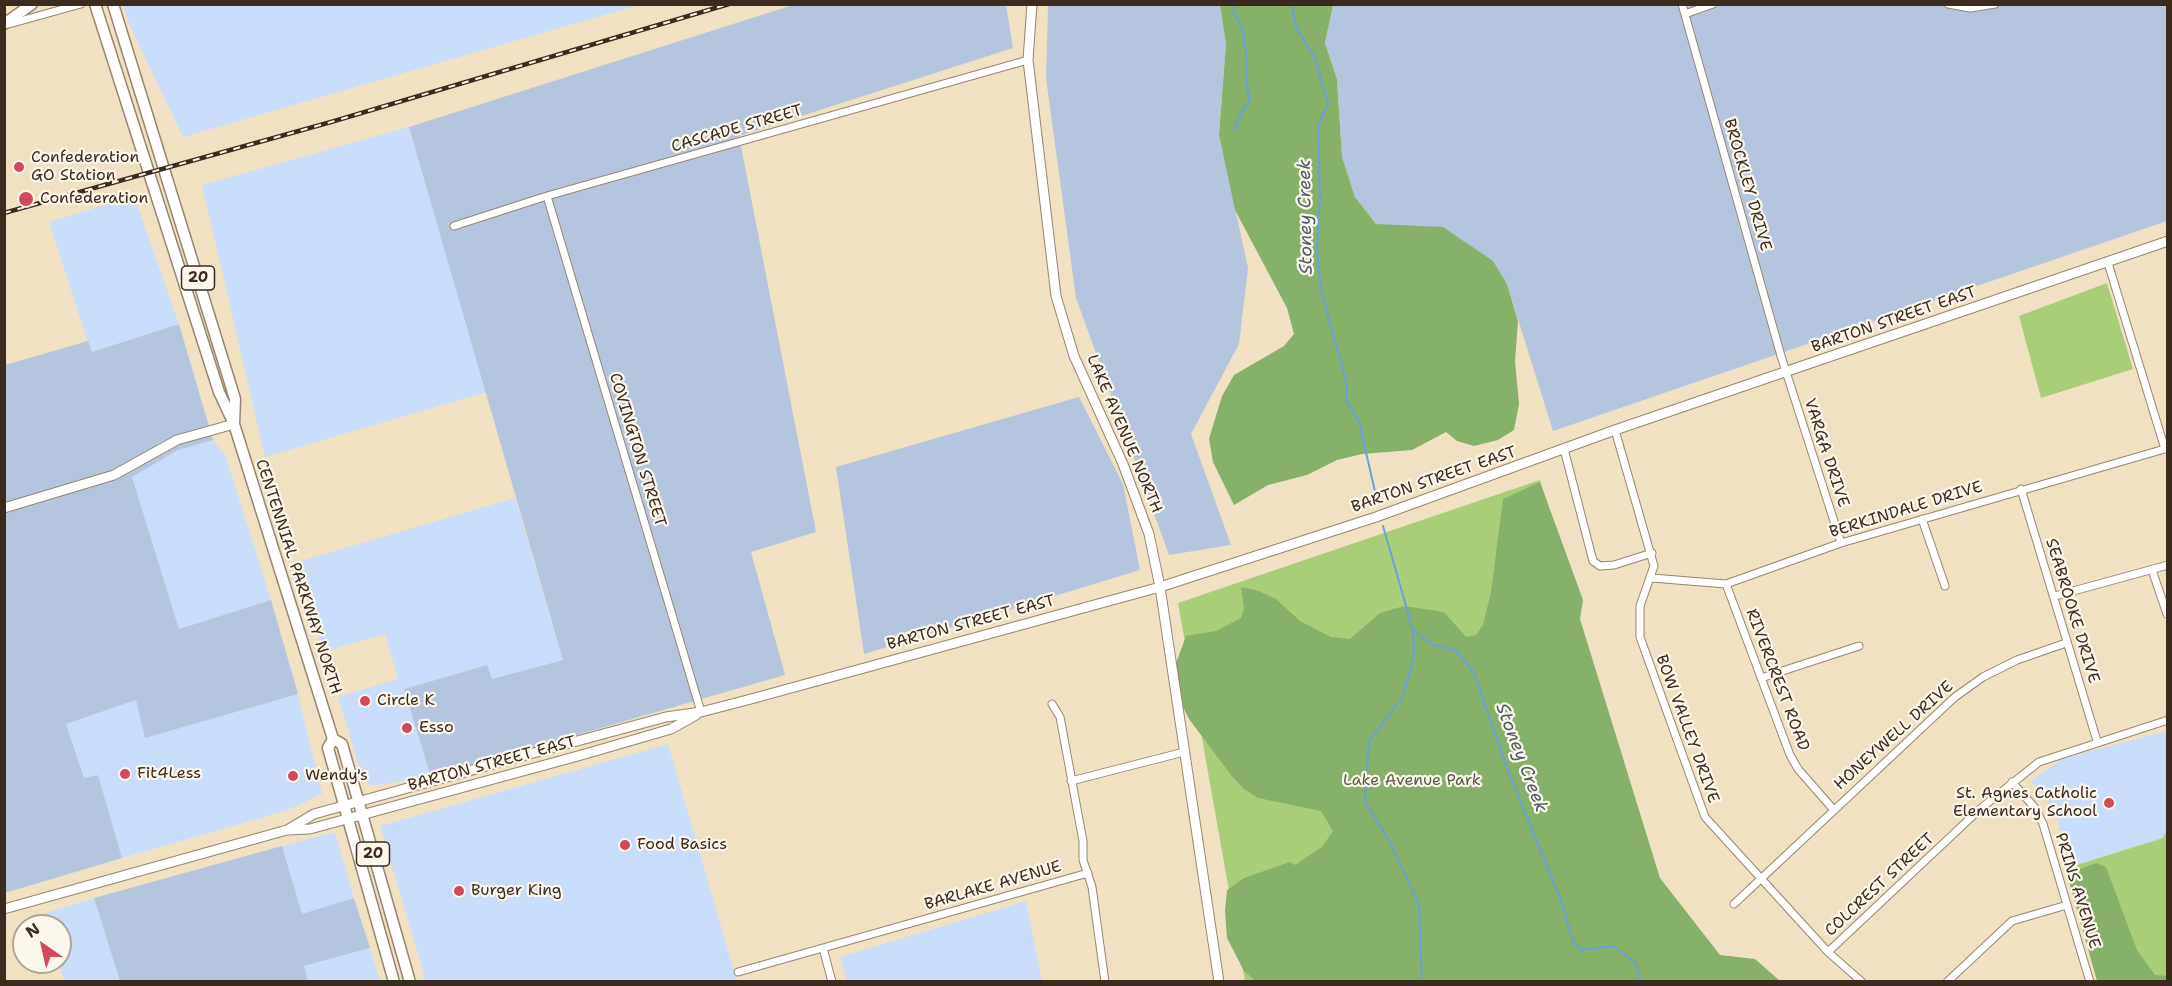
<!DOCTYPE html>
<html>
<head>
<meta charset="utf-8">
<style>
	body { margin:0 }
	#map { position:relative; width:2172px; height:986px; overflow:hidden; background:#f0e1c3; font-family:"Shantell Sans",sans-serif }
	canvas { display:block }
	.frame { position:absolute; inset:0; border:6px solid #3b2a1e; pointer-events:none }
	.north { position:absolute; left:12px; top:914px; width:60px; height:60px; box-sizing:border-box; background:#fbf7ec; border:2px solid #aea59a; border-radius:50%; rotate:326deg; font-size:16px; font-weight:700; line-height:24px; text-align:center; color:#3b2a1e }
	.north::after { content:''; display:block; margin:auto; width:21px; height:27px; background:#d1495b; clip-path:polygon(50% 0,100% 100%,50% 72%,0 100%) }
</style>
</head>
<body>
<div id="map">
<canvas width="2172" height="986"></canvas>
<div class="frame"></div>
<div class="north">N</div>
</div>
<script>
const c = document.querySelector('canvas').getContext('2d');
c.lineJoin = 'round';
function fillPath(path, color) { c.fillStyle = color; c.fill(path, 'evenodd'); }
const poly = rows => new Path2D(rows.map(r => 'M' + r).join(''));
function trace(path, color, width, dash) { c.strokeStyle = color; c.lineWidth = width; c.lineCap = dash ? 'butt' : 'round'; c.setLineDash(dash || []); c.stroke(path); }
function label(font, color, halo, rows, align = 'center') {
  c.font = font + ' "Shantell Sans",sans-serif'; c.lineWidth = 4.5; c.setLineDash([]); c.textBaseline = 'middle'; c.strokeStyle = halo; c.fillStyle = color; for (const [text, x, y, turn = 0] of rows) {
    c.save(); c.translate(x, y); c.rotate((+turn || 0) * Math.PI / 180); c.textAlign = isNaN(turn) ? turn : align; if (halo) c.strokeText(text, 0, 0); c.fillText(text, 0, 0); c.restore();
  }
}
fillPath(poly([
	[123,5,123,4,639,5,183,137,131,28],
	[409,127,487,392,265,457,202,185],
	[134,196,179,324,91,352,49,222],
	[213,440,226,457,271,600,179,629,132,477,178,450],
	[515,498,563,660,492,679,486,665,404,689,431,777,371,786,363,779,338,697,398,679,385,634,323,652,297,562],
	[298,694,322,794,288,810,122,858,98,775,84,778,66,724,136,700,146,737],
	[2167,731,2168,829,2163,838,2070,867,2055,810,2031,781,2064,758],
	[668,744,737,981,426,981,380,826],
	[330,833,336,835,354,898,302,915,282,846],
	[94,898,120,981,64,981,58,962,60,926,47,926,43,914],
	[1026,901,1042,981,847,981,840,957],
	[370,948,380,981,308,981,303,966]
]), '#c9dcf9');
fillPath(poly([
	[1220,4,1226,44,1219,135,1248,268,1239,344,1191,434,1231,545,1169,555,1076,298,1046,78,1048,5],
	[1333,4,2167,5,2167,221,1553,431,1507,284,1402,227,1376,224,1355,197,1342,157,1337,79,1325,43],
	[793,5,1006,5,1013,48,739,136,816,532,751,552,785,675,431,777,404,689,487,665,492,679,563,660,409,127],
	[179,324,213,440,178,450,132,477,179,629,271,600,298,694,145,738,136,700,66,724,84,778,98,775,122,858,5,893,5,365,88,341,92,352],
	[1079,397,1123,484,1140,570,864,654,836,467],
	[282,846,302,914,354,898,370,948,304,966,308,981,120,981,94,898]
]), '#b6c5de');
fillPath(poly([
	[2107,283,2133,369,2041,398,2019,316],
	[1540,480,1640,857,1701,941,1752,981,1245,981,1178,603],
	[2167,829,2167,981,2104,981,2070,867,2163,838]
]), '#aace77');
fillPath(poly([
	[1220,5,1333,5,1325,43,1337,79,1342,157,1355,197,1376,224,1443,227,1493,261,1507,284,1518,321,1515,361,1519,404,1514,430,1498,440,1474,446,1457,441,1446,432,1412,450,1362,454,1337,460,1307,475,1268,485,1234,505,1213,462,1209,439,1222,396,1234,375,1284,346,1294,334,1287,308,1235,210,1219,135,1226,44],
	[1540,482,1583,600,1580,619,1660,878,1720,955,1755,959,1780,981,1256,981,1244,971,1227,938,1225,911,1227,890,1244,878,1290,862,1295,865,1322,847,1333,831,1321,811,1258,798,1244,789,1231,775,1189,719,1177,695,1174,669,1186,636,1216,631,1241,618,1244,609,1241,587,1259,591,1276,599,1300,621,1331,637,1350,639,1380,613,1404,606,1444,612,1466,637,1476,635,1483,625,1491,592,1503,499],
	[2096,863,2106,867,2137,950,2155,975,2167,976,2167,981,2097,981,2067,874]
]), '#87b168');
trace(poly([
	[1233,4,1234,12,1242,27,1246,51,1246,76,1249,102,1243,109,1234,130],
	[1292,4,1296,28,1314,56,1328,103,1318,127,1320,194,1317,251,1321,291,1347,384,1346,400,1359,422,1377,500],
	[1383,526,1413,630,1414,657,1402,698,1369,741,1365,801,1392,846,1419,905,1422,982],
	[1413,630,1433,645,1455,650,1473,671,1507,768,1560,898,1573,941,1581,950,1614,946,1636,964,1641,982]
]), '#68a3d8', 2);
const street = poly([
	[1682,4,1781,356,1841,543],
	[1948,4,1970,8,1995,4],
	[1685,14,1713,4],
	[9,24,81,4],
	[547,196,701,712],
	[454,226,547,196,1028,60],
	[2108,263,2165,449],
	[1615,430,1654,566,1640,606,1640,637,1705,817,1828,952,1862,982],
	[1564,449,1593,561,1600,566,1614,565,1652,553],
	[2021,489,2097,741],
	[1922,519,1945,586],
	[2152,570,2167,614],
	[1652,578,1726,584,1841,543,2168,448],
	[1726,584,1790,755,1798,769,1833,809],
	[2055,596,2168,565],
	[1761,678,1859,646],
	[1052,704,1060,717,1083,841,1083,860,1092,887,1105,982],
	[1071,781,1184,752],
	[2012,782,2035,808,2043,824,2090,982],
	[1734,904,1955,697,1983,677,2017,660,2066,643],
	[823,948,832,982],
	[1828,952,1980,809,2039,762,2168,720],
	[738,972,1088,873],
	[1947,982,2012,921,2067,905]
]);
const secondary = poly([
	[1032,4,1028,60,1056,296,1074,356,1123,464,1149,534,1160,587,1219,982],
	[4,508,114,475,177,440,234,424],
	[287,830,314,814,555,747,666,717,701,712,751,699,1160,587,1376,517,1615,430,2168,241],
	[4,909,287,830,310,829,578,756,671,729,696,715]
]);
const primary = poly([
	[95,4,219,392,234,424,333,739,342,744,410,982],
	[113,4,235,399,234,424],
	[4,24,32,4],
	[333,739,328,748,394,982]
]);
trace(street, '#968670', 9);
trace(secondary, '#968670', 11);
trace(primary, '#968670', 13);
trace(street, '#fff', 7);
trace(secondary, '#fff', 9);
trace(primary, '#fff', 10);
const rail = poly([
	[4,213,331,122,729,4]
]);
trace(rail, '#3b2a1e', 4.5);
trace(rail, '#fbf7ec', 2, [7]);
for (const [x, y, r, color] of [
	[19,167,6,"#d1495b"],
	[26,199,8,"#d1495b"],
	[365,701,6,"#d1495b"],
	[407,728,6,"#d1495b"],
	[125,774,6,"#d1495b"],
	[293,776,6,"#d1495b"],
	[2109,803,6,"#d1495b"],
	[625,845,6,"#d1495b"],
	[459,891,6,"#d1495b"]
]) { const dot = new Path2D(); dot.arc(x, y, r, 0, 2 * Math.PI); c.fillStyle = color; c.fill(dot); trace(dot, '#fbf7ec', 2); }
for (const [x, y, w] of [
	[198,278,33],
	[373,854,33]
]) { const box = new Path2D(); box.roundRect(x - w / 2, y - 12, w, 24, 4.5); c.fillStyle = '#fbf7ec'; c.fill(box); trace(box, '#3b2a1e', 1.5); }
label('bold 15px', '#3b2a1e', null, [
	["20",198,278],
	["20",373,854]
]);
label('16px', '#3b2a1e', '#fbf7ec', [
	["CASCADE STREET",737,129,-16],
	["BROCKLEY DRIVE",1747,185,74],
	["BARTON STREET EAST",1894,320,-19],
	["LAKE AVENUE NORTH",1124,434,67],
	["COVINGTON STREET",637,450,73],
	["VARGA DRIVE",1826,453,72],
	["BARTON STREET EAST",1434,480,-19],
	["BERKINDALE DRIVE",1906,510,-17],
	["CENTENNIAL PARKWAY NORTH",298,577,72],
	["SEABROOKE DRIVE",2072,611,73],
	["BARTON STREET EAST",971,623,-15],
	["RIVERCREST ROAD",1777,680,69],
	["BOW VALLEY DRIVE",1687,729,70],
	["HONEYWELL DRIVE",1894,736,-42],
	["BARTON STREET EAST",492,764,-15],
	["COLCREST STREET",1880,885,-43],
	["BARLAKE AVENUE",993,886,-16],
	["PRINS AVENUE",2077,891,73]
]);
label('16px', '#3b2a1e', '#fbf7ec', [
	["Confederation",31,158],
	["GO Station",31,176],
	["Confederation",40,199],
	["Circle K",377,701],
	["Esso",419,728],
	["Fit4Less",137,774],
	["Wendy's",305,776],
	["St. Agnes Catholic",2097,794,"right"],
	["Elementary School",2097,812,"right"],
	["Food Basics",637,845],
	["Burger King",471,891]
], 'left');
label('16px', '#5c5b39', '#fbf7ec', [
	["Lake Avenue Park",1412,781]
]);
label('italic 18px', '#4d5a68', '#fbf7ec', [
	["Stoney Creek",1306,217,-91],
	["Stoney Creek",1521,758,69]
]);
</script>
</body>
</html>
